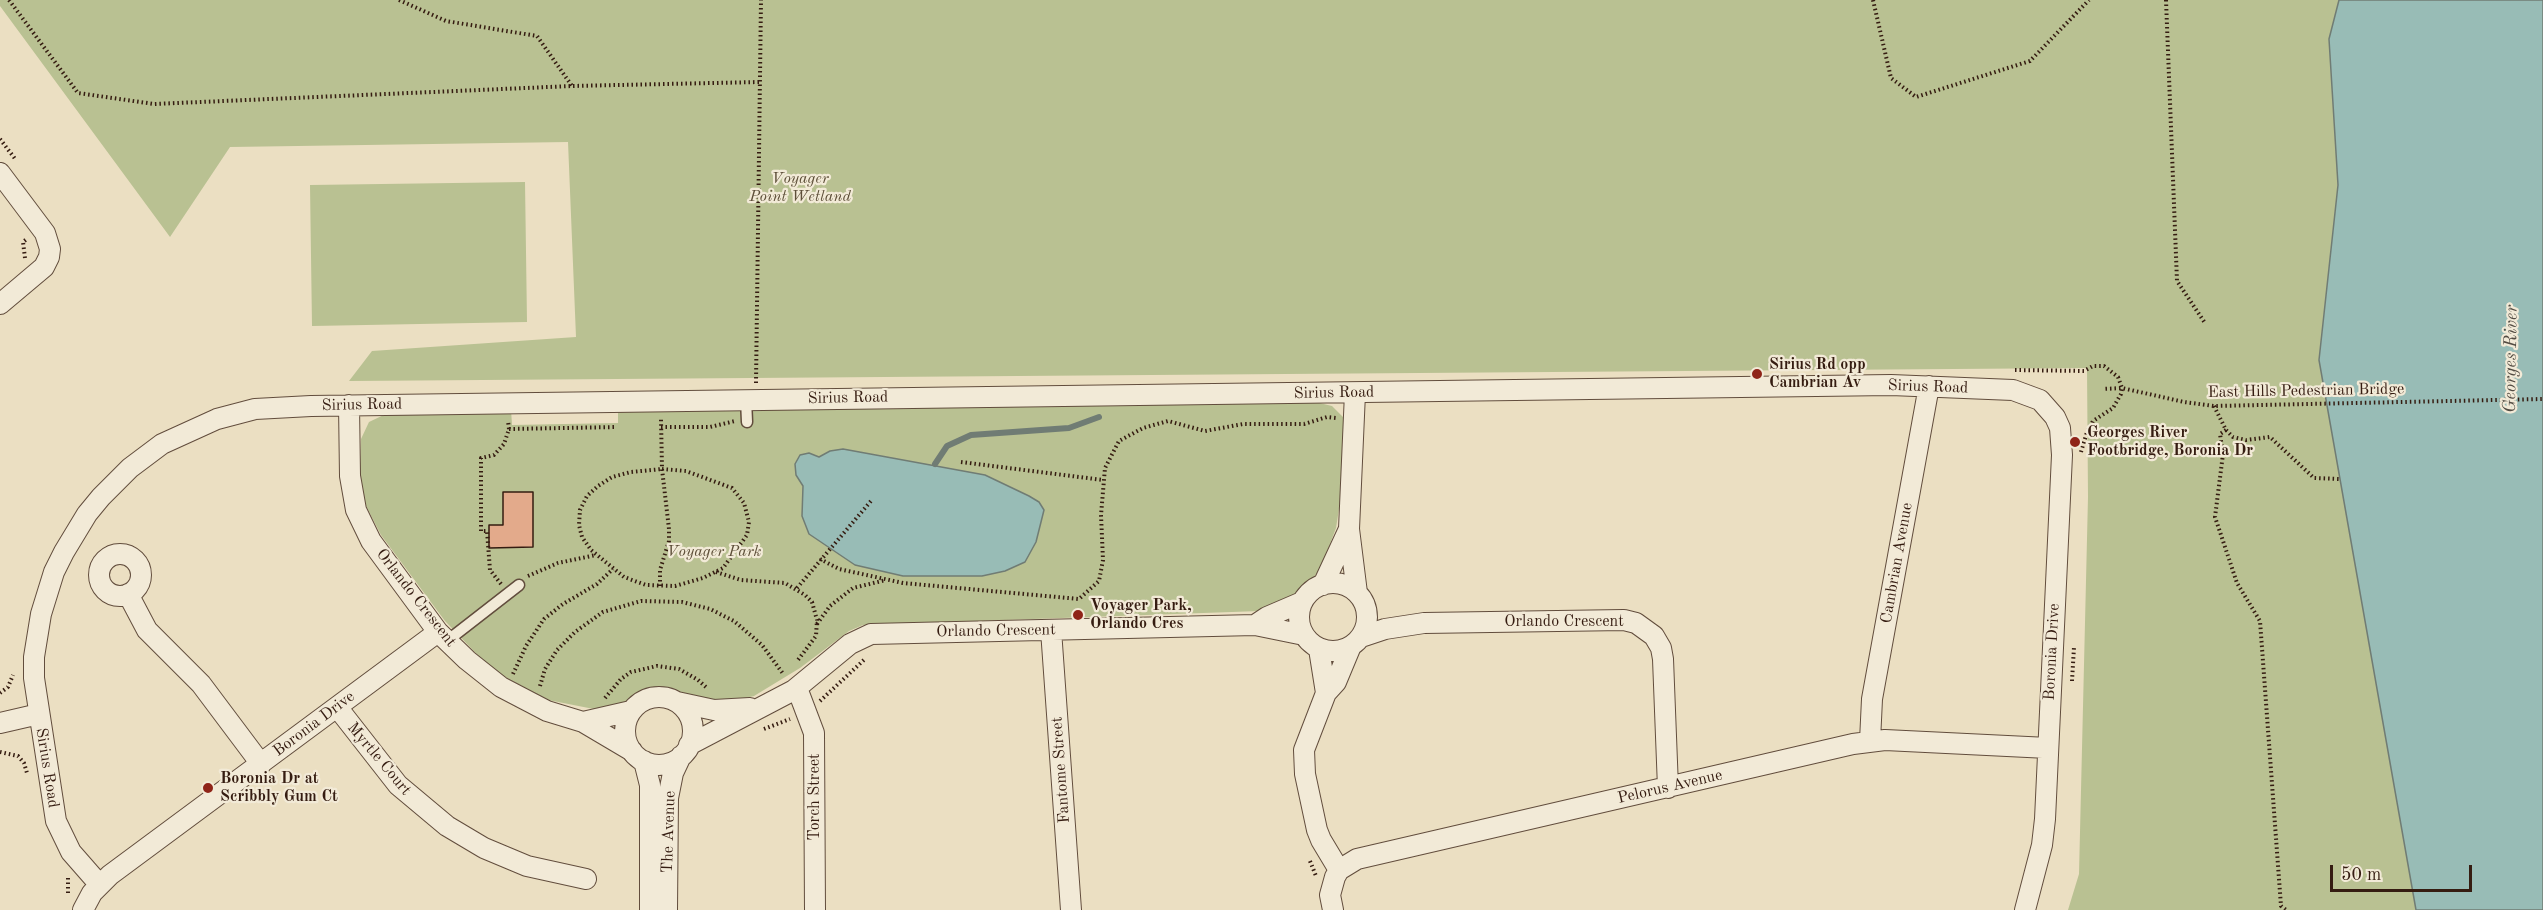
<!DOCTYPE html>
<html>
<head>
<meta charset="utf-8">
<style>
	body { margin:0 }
	#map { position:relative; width:2543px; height:910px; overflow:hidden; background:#ebdfc2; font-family:"Old Standard TT",serif }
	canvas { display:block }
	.scale { position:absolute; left:2330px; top:865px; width:142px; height:27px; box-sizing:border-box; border:3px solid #351c11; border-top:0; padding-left:8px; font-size:18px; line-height:21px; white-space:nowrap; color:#351c11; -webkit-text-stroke:4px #f2ead7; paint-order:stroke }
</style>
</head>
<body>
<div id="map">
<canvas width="2543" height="910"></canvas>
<div class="scale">50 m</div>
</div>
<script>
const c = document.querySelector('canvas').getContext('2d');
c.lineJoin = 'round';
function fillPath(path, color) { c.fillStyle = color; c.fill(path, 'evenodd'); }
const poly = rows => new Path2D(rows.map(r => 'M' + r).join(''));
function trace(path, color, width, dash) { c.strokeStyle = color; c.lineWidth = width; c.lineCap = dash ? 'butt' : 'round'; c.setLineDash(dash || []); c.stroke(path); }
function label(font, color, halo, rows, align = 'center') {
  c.font = font + ' "Old Standard TT",serif'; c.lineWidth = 4.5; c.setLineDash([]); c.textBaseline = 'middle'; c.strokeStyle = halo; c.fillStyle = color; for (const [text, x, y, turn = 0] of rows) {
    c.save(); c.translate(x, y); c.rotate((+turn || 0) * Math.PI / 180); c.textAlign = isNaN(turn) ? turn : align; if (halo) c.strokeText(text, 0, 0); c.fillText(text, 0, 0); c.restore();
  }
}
fillPath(poly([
	[0,0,2339,0,2329,39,2338,185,2319,360,2416,910,2068,910,2079,874,2088,497,2087,368,349,381,372,351,576,337,568,142,230,147,170,237,0,6],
	[525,182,527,322,312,326,310,185],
	[1311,401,1332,406,1344,418,1343,483,1336,528,1321,568,1304,589,1293,596,1260,611,863,625,849,631,800,668,754,696,725,703,659,689,649,690,626,704,604,711,548,700,492,670,445,621,381,535,365,504,360,473,361,439,369,422,390,412,511,409,512,425,618,423,618,409]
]), '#b9c192');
const water = poly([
	[2339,0,2543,0,2543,910,2416,910,2319,360,2338,185,2329,39,2339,0],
	[843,449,985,475,1029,496,1039,502,1044,510,1036,542,1025,562,1005,571,982,576,903,576,855,565,809,534,802,516,803,486,796,475,795,464,800,455,809,453,819,457,830,451,843,449]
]);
fillPath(water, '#98bcb6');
trace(water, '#707c74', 1.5);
trace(poly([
	[935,464,947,446,971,435,1069,428,1099,417]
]), '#707c74', 6);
const building = poly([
	[503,492,533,492,533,547,489,548,489,525,503,525,503,492]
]);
fillPath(building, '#e3aa8b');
trace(building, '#351c11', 1.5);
const service = poly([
	[746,399,747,422],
	[447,641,519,585]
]);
const minor = poly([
	[0,173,45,233,50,249,49,257,44,267,0,304],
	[1355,393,1349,529,1357,593],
	[349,405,350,476,356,510,371,541,438,632,467,660,501,687,547,711,583,722,632,751],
	'99 575a21 21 0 1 1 42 0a21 21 0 1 1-42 0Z',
	'1299 617a34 34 0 1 1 68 0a34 34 0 1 1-68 0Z',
	[1323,585,1349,529],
	[128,594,147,630,201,684,261,764],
	[1255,625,1267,617,1302,602],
	[1051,630,1071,910],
	[1361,637,1385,629,1424,623,1624,620,1636,623,1654,636,1661,648,1663,659,1668,788],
	[1319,649,1326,693],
	[797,688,814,733,815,910],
	'625 731a34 34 0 1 1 68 0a34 34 0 1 1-68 0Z',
	[677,702,714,710,750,708],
	[337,707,398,785,447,826,484,848,527,866,586,879],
	[583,722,631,711],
	[0,723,39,714],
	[1870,741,1872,699,1929,386],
	[689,745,794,690,850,644,871,634,1255,625,1304,635],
	[644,761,650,785,650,910],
	[1339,870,1321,840,1317,830,1305,774,1304,750,1326,693,1336,682,1351,646],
	[99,884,71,852,56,821,34,678,34,657,41,614,54,572,64,552,87,514,101,497,130,468,162,444,217,419,255,409,311,406,1891,385,2013,390,2040,400,2055,417,2060,428,2062,455,2045,819,2042,845,2025,910],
	[83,910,92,893,110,875,438,632],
	[667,910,668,798,673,773,681,756],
	[1333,910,1330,895,1335,877,1339,870,1357,859,1853,744,1885,740,2048,748]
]);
trace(service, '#624d3d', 13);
trace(minor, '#624d3d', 22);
trace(poly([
	[9,0,78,93,154,104,572,86,760,82],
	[399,0,446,21,537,36,572,86],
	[1873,0,1891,78,1916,97,2030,61,2089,0],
	[2166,0,2177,281,2205,323],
	[0,139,16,160],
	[25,258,23,242,28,238],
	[2015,370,2084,371,2093,366,2104,366,2118,377,2122,388,2184,402,2214,406,2543,399],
	[756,383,761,0],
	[2214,406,2226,430,2233,437,2246,440,2270,437,2314,478,2340,479],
	[661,427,710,427,735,421],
	[509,429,617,427],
	[2226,430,2220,434,2223,454,2215,517,2237,583,2260,621,2281,906,2286,910],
	[2081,452,2087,432,2093,421,2113,408,2121,394,2122,388,2103,389],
	[961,462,1103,480],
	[662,469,686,471,732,488,744,503,749,522,747,535,723,568,703,578,675,586,646,585,624,577,591,550,582,537,579,525,580,510,587,496,598,486,612,477,631,472,662,469],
	[820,559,839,569,903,583,1079,599,1099,581,1103,560,1101,515,1105,468,1119,441,1143,428,1168,421,1205,431,1243,424,1304,424,1327,417,1336,418],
	[716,572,741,580,785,583,805,595,812,602,817,620,816,636,798,660],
	[528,576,558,563,596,555],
	[501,584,490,570,487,531,481,531,481,458,494,455,504,444,509,429,508,421],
	[660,586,660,570,669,541,669,529,662,469,661,419],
	[797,588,871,501],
	[817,624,830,606,853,588,886,580],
	[513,674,526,646,544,619,563,604,597,584,613,569],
	[2072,681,2074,647],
	[540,686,545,669,557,650,575,632,603,612,641,601,682,602,710,609,734,621,762,645,784,675],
	[0,693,8,687,13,675],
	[605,698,621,679,631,672,657,666,679,669,698,680,708,689],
	[820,701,865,659],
	[764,729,790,719],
	[0,752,18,756,24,763,27,773],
	[1310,861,1316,876],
	[68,878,68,895]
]), '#351c11', 4, [1.5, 3]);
trace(service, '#f2ead7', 10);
trace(minor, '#f2ead7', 20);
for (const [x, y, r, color] of [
	[1757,374,6,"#8f2418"],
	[2075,442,6,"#8f2418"],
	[1078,615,6,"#8f2418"],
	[208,788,6,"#8f2418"]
]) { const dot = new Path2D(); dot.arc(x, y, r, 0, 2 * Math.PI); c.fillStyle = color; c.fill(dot); trace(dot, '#f2ead7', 2); }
label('italic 16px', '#5d4e38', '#f2ead7', [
	["Voyager",800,179],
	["Point Wetland",800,197],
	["Voyager Park",714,552]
]);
label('bold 16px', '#351c11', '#f2ead7', [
	["Sirius Rd opp",1769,365],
	["Cambrian Av",1769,383],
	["Georges River",2087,433],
	["Footbridge, Boronia Dr",2087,451],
	["Voyager Park,",1090,606],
	["Orlando Cres",1090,624],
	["Boronia Dr at",220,779],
	["Scribbly Gum Ct",220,797]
], 'left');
label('16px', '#351c11', '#f2ead7', [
	["Sirius Road",1928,387,2],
	["East Hills Pedestrian Bridge",2306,391,-1],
	["Sirius Road",1334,393,-1],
	["Sirius Road",848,398,-1],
	["Sirius Road",362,405,-1],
	["Cambrian Avenue",1897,563,-80],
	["Orlando Crescent",416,598,52],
	["Orlando Crescent",1564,622],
	["Orlando Crescent",996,631,-1],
	["Boronia Drive",2052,652,-87],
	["Boronia Drive",314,724,-37],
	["Myrtle Court",379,759,50],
	["Sirius Road",47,768,81],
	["Fantome Street",1061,770,-94],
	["Pelorus Avenue",1670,787,-13],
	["Torch Street",815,797,-90],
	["The Avenue",669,832,-88]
]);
label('italic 18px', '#534c43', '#f2ead7', [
	["Georges River",2511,359,-89]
]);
</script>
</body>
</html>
